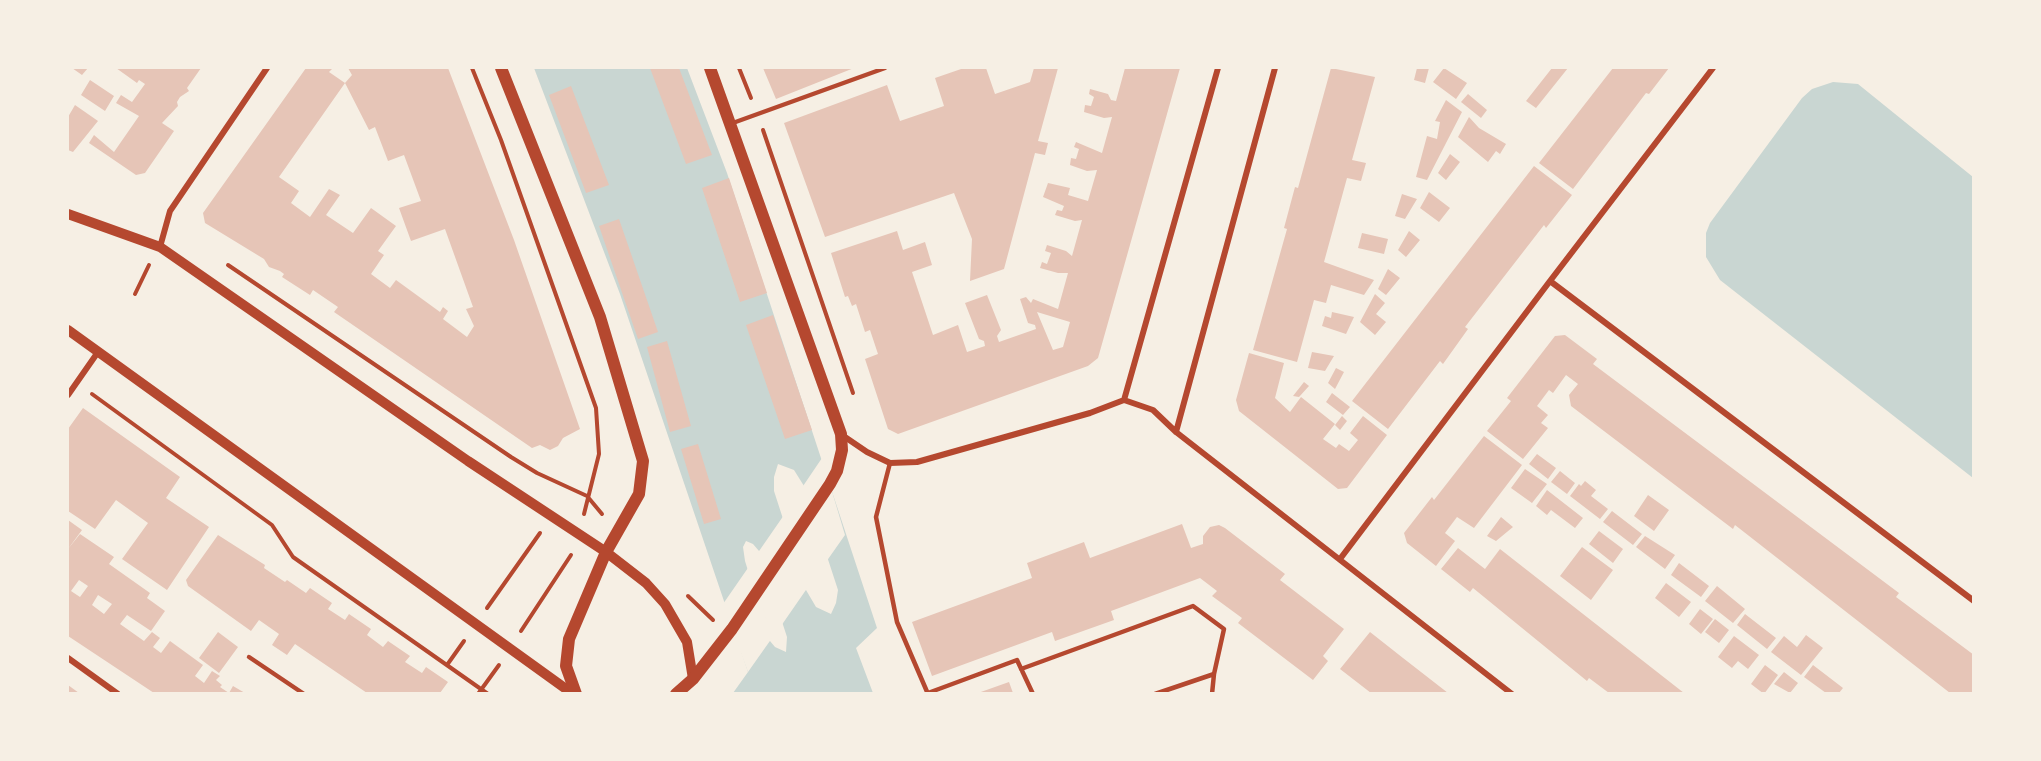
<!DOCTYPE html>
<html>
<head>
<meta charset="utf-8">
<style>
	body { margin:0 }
	#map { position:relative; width:2041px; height:761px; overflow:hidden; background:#f6efe4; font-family:Rubik,sans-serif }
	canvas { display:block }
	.frame { position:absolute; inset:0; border:69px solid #f6efe4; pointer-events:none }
</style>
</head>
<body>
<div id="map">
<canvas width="2041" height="761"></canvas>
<div class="frame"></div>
</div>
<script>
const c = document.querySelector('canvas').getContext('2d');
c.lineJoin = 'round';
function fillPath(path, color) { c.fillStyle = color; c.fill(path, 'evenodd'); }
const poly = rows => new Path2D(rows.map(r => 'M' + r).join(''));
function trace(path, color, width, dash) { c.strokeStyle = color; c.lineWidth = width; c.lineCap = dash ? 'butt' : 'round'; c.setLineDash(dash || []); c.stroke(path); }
fillPath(poly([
	[534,68,687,68,727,173,877,628,856,648,873,693,733,693,748,672,620,294],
	[778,464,794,470,804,486,838,590,836,603,831,614,816,607,806,590,774,491,774,477],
	[746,541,753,544,759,551,787,637,786,652,775,647,770,641,745,561,743,547],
	[1833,82,1858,84,1973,177,1973,478,1720,280,1706,257,1706,233,1710,223,1802,98,1812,89]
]), '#c9d6d2');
fillPath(poly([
	[822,458,845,535,826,562,801,489],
	[784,515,808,587,781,626,757,554],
	[750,565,772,638,748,672,723,604]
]), '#f6efe4');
fillPath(poly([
	[72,68,88,68,82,75],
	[116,68,201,68,187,88,189,91,180,97,177,102,178,106,162,123,174,131,145,173,136,175,89,143,94,135,114,152,139,116,116,103,121,95,132,102,145,84,139,80,137,83],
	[306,68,333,68,329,72,345,83,279,177,299,191,291,203,310,217,329,189,340,195,326,215,353,233,371,208,396,226,378,251,384,255,371,274,390,288,396,280,440,312,443,307,448,311,443,319,467,337,474,326,466,309,473,307,445,229,411,241,399,208,421,201,404,155,388,161,375,127,369,130,345,83,352,75,348,68,448,68,514,240,580,429,563,438,558,446,550,450,540,445,532,448,334,312,338,307,313,290,310,295,282,277,284,274,280,271,269,267,264,259,205,223,203,213],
	[650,68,679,68,712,155,686,164],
	[763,68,854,68,776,99],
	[964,68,986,68,995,94,1030,82,1034,68,1058,68,1038,141,1048,143,1045,155,1035,153,1004,269,970,281,972,239,954,193,825,237,784,123,887,85,900,121,944,106,935,78],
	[1125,68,1180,68,1098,358,1088,366,898,434,888,429,865,359,878,354,870,330,865,332,856,304,852,306,848,296,845,297,831,253,897,231,903,250,925,242,932,265,912,272,933,335,958,325,967,352,985,346,984,341,979,339,965,303,987,295,1001,330,997,336,999,342,1036,329,1035,325,1028,323,1020,299,1026,297,1031,303,1033,299,1058,309,1068,273,1058,273,1040,268,1042,262,1047,264,1051,253,1045,251,1047,245,1066,251,1072,256,1082,220,1075,221,1055,215,1057,210,1062,211,1064,206,1043,197,1048,183,1070,188,1068,195,1088,201,1097,170,1087,171,1070,165,1071,158,1076,159,1079,149,1074,147,1076,142,1102,153,1112,117,1104,118,1084,112,1085,105,1091,106,1094,97,1089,94,1090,89,1108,94,1111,100,1116,101],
	[1037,312,1070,322,1063,347,1053,350],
	[1331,68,1375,77,1352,160,1366,163,1361,181,1347,178,1324,262,1374,280,1364,295,1331,285,1326,303,1314,300,1297,362,1253,350,1287,229,1284,228,1295,187,1298,188],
	[1417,68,1429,68,1425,83,1414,80],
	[1444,68,1467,83,1456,99,1433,82],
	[1552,68,1568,68,1536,108,1526,101],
	[1613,68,1669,68,1649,94,1646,93,1573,189,1539,163],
	[90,80,114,96,105,111,81,95],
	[571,86,609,185,586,193,549,95],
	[1468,94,1487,110,1481,118,1461,102],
	[1446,100,1462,112,1427,180,1416,177,1427,136,1437,139,1440,122,1435,121],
	[75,105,98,121,73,152,68,150,68,117],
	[1469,117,1479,128,1506,144,1500,154,1496,151,1488,162,1458,137],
	[1450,154,1460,162,1446,180,1438,173],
	[1534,166,1572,195,1546,228,1544,225,1465,327,1468,329,1443,364,1440,361,1388,429,1352,401],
	[729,178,767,293,740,302,702,188],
	[1429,192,1450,208,1439,222,1420,208],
	[1402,194,1417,199,1405,219,1395,216],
	[619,219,658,332,638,339,599,226],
	[1409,231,1420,240,1406,257,1398,250],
	[1362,233,1388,239,1384,254,1358,248],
	[1388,269,1400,278,1386,295,1378,289],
	[1375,294,1385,303,1376,314,1386,322,1375,335,1360,322],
	[1332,312,1354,317,1346,334,1322,326,1325,316,1331,318],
	[773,315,812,430,785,439,746,325],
	[1565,335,1597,359,1593,364,1899,593,1896,597,1974,655,1974,693,1950,693,1735,525,1733,529,1571,406,1569,395,1578,384,1566,375,1553,393,1549,390,1537,406,1548,415,1541,423,1548,428,1523,459,1487,431,1511,401,1507,398,1555,336],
	[667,341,691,426,670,432,647,347],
	[1312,352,1334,356,1325,371,1308,368],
	[1249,353,1284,363,1275,398,1290,412,1301,397,1335,424,1323,439,1336,448,1339,444,1349,451,1358,440,1350,433,1363,416,1387,435,1347,488,1338,489,1239,411,1236,400],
	[1336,368,1344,372,1335,389,1328,383],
	[1304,382,1309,386,1299,397,1293,396],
	[1332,393,1350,407,1343,415,1326,402],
	[83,408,180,477,166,498,209,527,167,590,122,559,148,523,116,500,95,529,68,511,68,429],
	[1342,416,1347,421,1340,430,1335,425],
	[1484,436,1522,465,1474,528,1457,517,1445,533,1455,541,1436,566,1407,543,1404,533,1432,497,1434,500],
	[698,444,721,519,704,524,681,449],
	[1537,454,1556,468,1548,479,1529,464],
	[1525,469,1547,484,1532,503,1511,488],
	[1560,471,1575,483,1567,494,1551,482],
	[1585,481,1596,490,1591,496,1608,509,1600,519,1570,496,1579,484,1581,486],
	[1547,490,1583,518,1575,528,1551,510,1547,515,1536,506],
	[1648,495,1669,510,1654,531,1634,516],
	[1612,511,1642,534,1633,545,1603,522],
	[1501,517,1513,527,1496,541,1487,536],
	[68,520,82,530,68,549,80,534,114,557,109,564,150,593,147,598,165,611,151,631,127,615,120,624,144,641,152,632,160,638,153,647,161,653,170,641,203,665,195,676,204,683,212,671,220,676,216,680,222,685,220,687,229,693,233,686,245,693,154,693,68,636],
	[79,580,88,586,80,597,71,591],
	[98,595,112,604,104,614,92,605],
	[1182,524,1191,548,1203,544,1203,536,1210,527,1219,525,1225,528,1285,574,1280,580,1344,629,1323,656,1328,661,1313,680,1238,623,1242,618,1212,596,1217,591,1200,578,1111,611,1114,620,1055,641,1052,632,932,676,912,622,1032,578,1027,563,1084,542,1090,558],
	[1599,531,1623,549,1613,563,1589,544],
	[218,535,265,565,264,568,285,582,287,580,306,593,310,588,332,603,328,609,345,620,349,614,371,629,367,635,383,647,388,641,410,656,405,662,422,673,426,667,448,682,440,693,367,693,295,644,287,655,272,645,279,634,259,620,251,631,188,586,186,580],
	[1645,536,1675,555,1665,569,1636,547],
	[1582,547,1613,570,1591,600,1560,576],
	[1458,548,1485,569,1500,549,1684,693,1609,693,1589,678,1587,681,1473,588,1470,592,1441,569],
	[1679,563,1709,586,1701,597,1671,575],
	[1666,583,1691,602,1679,617,1655,598],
	[1717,586,1745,609,1733,623,1705,601],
	[1700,609,1713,619,1701,634,1689,624],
	[1745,614,1776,638,1767,649,1737,625],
	[1715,619,1729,630,1719,643,1705,632],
	[218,632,238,647,219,673,199,658],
	[1370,632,1403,658,1448,693,1371,693,1340,669],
	[1806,635,1823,648,1801,675,1771,652,1784,636,1797,647],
	[1734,636,1759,655,1748,669,1738,661,1732,668,1718,657],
	[1765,665,1778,675,1764,694,1751,684],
	[1813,665,1843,688,1839,693,1826,693,1804,677],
	[1784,672,1798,683,1790,693,1774,684],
	[1009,682,1013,693,978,693],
	[68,685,79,693,68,693]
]), '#e6c5b7');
trace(poly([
	[472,68,501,140,596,408,599,454,584,514],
	[739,68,751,98],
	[763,130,853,393],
	[228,265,511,457,537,473,587,496,602,514],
	[135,294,149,265],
	[92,394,272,525,293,557,488,694],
	[688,596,713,620],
	[487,608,540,533],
	[521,631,571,555],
	[447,665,464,641],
	[478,694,499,665]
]), '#b5482f', 4);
trace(poly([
	[730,124,885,68],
	[890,463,876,517,897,622,928,694],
	[249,657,304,694],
	[1021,669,1193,606,1224,629,1214,674,1155,694],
	[928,693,1017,660,1033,694],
	[1212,694,1214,674]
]), '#b5482f', 4.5);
trace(poly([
	[1713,68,1550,281,1974,601],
	[160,247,170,211,267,68],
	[68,395,98,352],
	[1124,400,1153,410,1176,432,1512,694],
	[1176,432,1275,68],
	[842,435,867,452,890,463,917,462,1090,413,1124,400,1218,68],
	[1340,559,1550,281],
	[68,658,118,694]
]), '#b5482f', 6);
trace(poly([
	[68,214,160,247,468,461,606,552,646,583,665,604,687,642,693,679],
	[68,330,573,694]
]), '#b5482f', 10);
trace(poly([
	[501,68,600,317,643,461,639,494,606,552,569,639,566,666,576,694],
	[676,694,693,679,732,629,830,484,837,471,842,450,841,434,710,68]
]), '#b5482f', 12);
</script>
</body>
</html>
